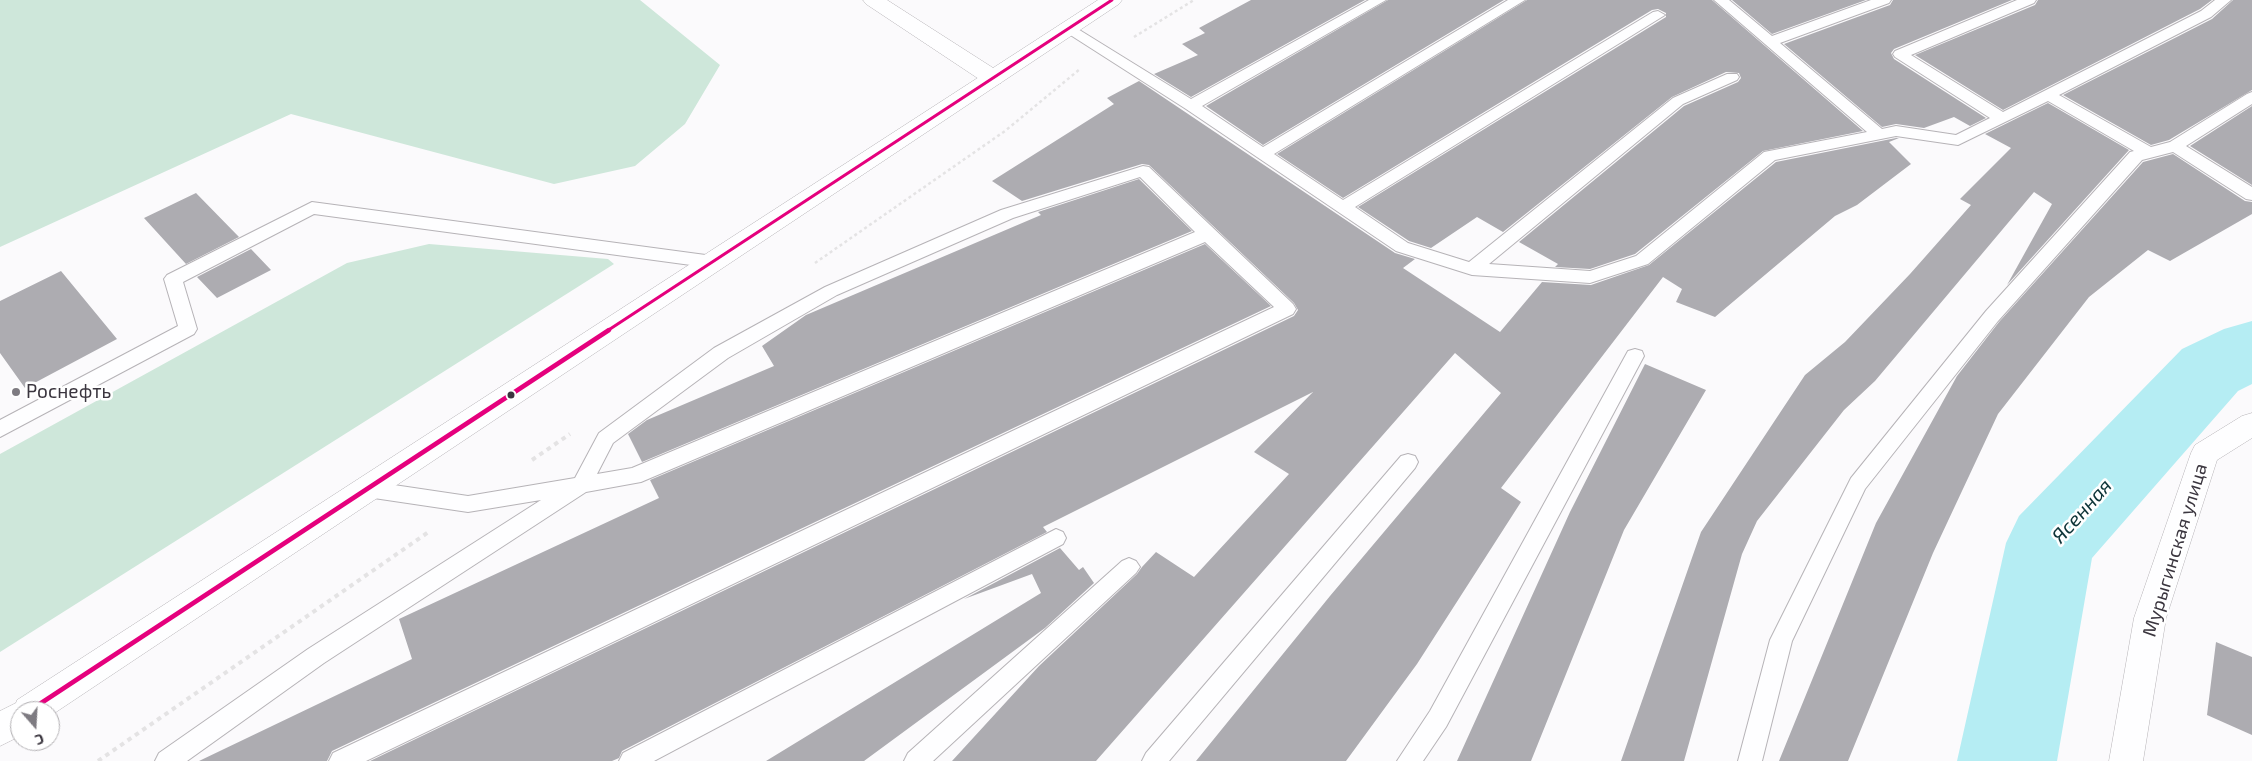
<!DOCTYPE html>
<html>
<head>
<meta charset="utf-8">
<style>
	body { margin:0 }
	#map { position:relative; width:2252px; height:761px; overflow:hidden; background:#fbfafc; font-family:"Exo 2",sans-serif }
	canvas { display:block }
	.north { position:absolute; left:10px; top:701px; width:50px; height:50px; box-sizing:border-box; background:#fff; border:1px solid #b1afb2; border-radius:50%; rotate:161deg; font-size:14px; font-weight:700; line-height:20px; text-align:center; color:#3b363f }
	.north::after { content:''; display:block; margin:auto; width:18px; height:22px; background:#7e7b81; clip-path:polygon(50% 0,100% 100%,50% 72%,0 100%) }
</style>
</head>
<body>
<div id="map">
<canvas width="2252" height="761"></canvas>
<div class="north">С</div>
</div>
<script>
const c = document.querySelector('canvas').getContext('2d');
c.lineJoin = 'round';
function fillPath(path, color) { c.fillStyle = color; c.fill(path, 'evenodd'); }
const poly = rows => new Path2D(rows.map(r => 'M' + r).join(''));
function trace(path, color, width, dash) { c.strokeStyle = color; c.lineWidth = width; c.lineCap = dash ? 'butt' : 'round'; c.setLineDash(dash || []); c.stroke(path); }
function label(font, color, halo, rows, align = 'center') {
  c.font = font + ' "Exo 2",sans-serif'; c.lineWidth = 5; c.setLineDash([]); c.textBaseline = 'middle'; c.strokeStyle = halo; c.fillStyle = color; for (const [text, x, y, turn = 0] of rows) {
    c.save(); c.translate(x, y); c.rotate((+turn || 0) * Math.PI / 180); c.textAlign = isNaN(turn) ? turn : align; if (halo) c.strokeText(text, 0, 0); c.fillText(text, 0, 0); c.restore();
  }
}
fillPath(poly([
	[0,0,640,0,720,65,685,124,635,166,554,184,291,114,0,247],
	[429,244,608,259,614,264,0,652,0,454,347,263]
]), '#cee7da');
fillPath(poly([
	[2252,321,2252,384,2238,391,2092,558,2057,761,1957,761,2006,543,2019,516,2182,349,2224,329,2252,321]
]), '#b5edf3');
fillPath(poly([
	[1251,0,1365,0,1191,97,1154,74,1198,55,1182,44,1205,33,1199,28],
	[1388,0,1504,0,1263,145,1206,106],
	[1527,0,1712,0,1863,131,1763,151,1635,254,1590,269,1555,267,1558,264,1519,242,1684,106,1738,82,1741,78,1739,73,1726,72,1672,97,1503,232,1477,217,1431,248,1409,241,1358,207,1666,17,1666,13,1658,9,1652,10,1343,198,1277,154],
	[1732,0,1866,0,1772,34],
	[1893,0,2012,0,1894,49,1891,53,1894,59,1986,118,1970,126,1954,117,1924,128,1896,124,1882,127,1784,44,1890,5],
	[2038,0,2212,0,2200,9,2003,110,1915,55,2035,5],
	[2233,0,2252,0,2252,90,2169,140,2151,145,2063,95,2212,19],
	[1139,81,1395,253,1415,259,1403,268,1500,332,1542,282,1591,285,1649,265,1776,162,1896,138,1899,138,1889,142,1911,164,1857,205,1835,216,1715,317,1676,302,1682,289,1663,277,1501,488,1521,502,1417,664,1346,761,1196,761,1330,596,1501,393,1455,353,1096,761,952,761,1039,666,1137,574,1142,567,1156,552,1194,577,1289,474,1254,452,1313,392,1043,527,1047,532,622,751,619,758,612,761,370,761,1294,316,1298,310,1294,303,1149,165,1142,164,1022,201,992,181,1114,104,1107,98],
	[2048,103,2129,150,2007,285,2052,204,2034,192,1875,381,1844,410,1757,521,1742,554,1684,761,1621,761,1701,532,1805,375,1845,342,1910,274,1971,205,1960,199,2011,148,1985,134],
	[2252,106,2252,185,2190,146],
	[2173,154,2245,201,2252,202,2252,214,2170,261,2148,250,2089,297,1998,414,1933,553,1848,761,1779,761,1876,523,1957,376,1999,322,2143,162],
	[1139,179,1192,231,642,462,628,434,647,420,774,366,762,346,806,315,1041,215,1038,212],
	[196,193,239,237,186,264,144,218],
	[1205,244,1271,306,332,751,327,761,199,761,412,659,399,619,659,498,650,480],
	[251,249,271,270,217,298,197,277],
	[61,271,117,339,25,388,0,353,0,301],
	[1645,364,1706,390,1624,530,1531,761,1457,761,1570,512],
	[1060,548,1079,570,1083,567,1094,583,1045,628,864,761,766,761,1041,593,1032,574,964,599],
	[2216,642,2252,657,2252,735,2207,715]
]), '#adacb1');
const lane = poly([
	[1369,0,1386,0,1202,106,1263,147,1508,0,1525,0,1274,154,1343,200,1653,12,1658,11,1665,15,1355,207,1408,243,1469,262,1673,98,1727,74,1737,74,1739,77,1737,80,1683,104,1489,264,1590,271,1636,256,1764,152,1867,132,1714,0,1729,0,1772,36,1871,0,1891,0,1889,3,1780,43,1882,129,1896,126,1956,135,1990,118,1895,57,1893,54,1895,51,2017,0,2036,0,2034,3,1911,55,2003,112,2201,11,2215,0,2231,0,2211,17,2059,95,2151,147,2170,142,2247,94,2252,92,2252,104,2186,146,2252,187,2252,200,2246,199,2173,152,2142,160,1998,321,1865,489,1792,641,1762,761,1738,761,1770,640,1851,478,1986,311,2130,152,2134,151,2048,101,1958,145,1896,136,1775,160,1648,264,1596,281,1590,283,1472,275,1396,251,1186,109,1061,29,1063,26,1073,26,1191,99,1369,0],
	[1143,166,1149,167,1293,304,1296,309,1293,314,366,761,329,761,333,753,1274,307,1205,242,641,482,586,492,324,663,187,761,155,761,159,753,308,649,541,500,468,512,367,497,360,495,357,489,360,483,367,481,468,496,575,478,599,433,714,348,825,287,1001,210,1143,166],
	[1140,177,1195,232,632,468,597,474,613,443,728,358,837,295,1013,218,1140,177],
	[312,202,713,256,719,258,722,262,719,266,713,268,314,214,183,282,197,329,194,334,0,437,0,420,178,326,164,279,167,275,312,202],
	[1635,349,1642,351,1644,356,1446,727,1423,761,1397,761,1430,711,1628,351,1635,349],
	[1408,454,1415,456,1418,462,1415,468,1169,761,1142,761,1146,753,1401,456,1408,454],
	[1056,529,1063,532,1066,538,1063,544,654,761,619,761,623,753,1056,529],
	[1129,558,1136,561,1140,567,1136,573,933,761,904,761,908,753,1122,561,1129,558]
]);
const street = poly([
	[863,0,887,0,1001,73,1004,78,1001,83,993,85,985,83,866,4,863,0],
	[2252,413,2252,438,2217,460,2166,618,2143,761,2109,761,2134,618,2191,453,2195,445,2242,416,2252,413]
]);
const secondary = poly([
	[1098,0,1122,0,1119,4,50,716,50,711,20,711,20,736,0,746,0,711,16,703,17,700,1098,0]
]);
trace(lane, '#b6b3b7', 2);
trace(street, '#b6b3b7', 1);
trace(secondary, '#b6b3b7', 1);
trace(poly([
	[1134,37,1194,0],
	[815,263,1005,131,1080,69]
]), '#e4e3e4', 2.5, [3, 3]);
trace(poly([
	[532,460,570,434],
	[98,761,430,531]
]), '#e4e3e4', 4, [4.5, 4.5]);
fillPath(lane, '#fefeff');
fillPath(street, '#fefeff');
fillPath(secondary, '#fefeff');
trace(poly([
	[607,331,1112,0]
]), '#e5007d', 3);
trace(poly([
	[29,711,609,330]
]), '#e5007d', 4.5);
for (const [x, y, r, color] of [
	[16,392,5,"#7e7b81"],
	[511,395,4.5,"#3b363f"]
]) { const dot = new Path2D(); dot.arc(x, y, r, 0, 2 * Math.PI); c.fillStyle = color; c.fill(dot); trace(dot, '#fff', 2); }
label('19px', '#3b363f', '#fff', [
	["Роснефть",26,392]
], 'left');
label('19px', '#3b363f', '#fff', [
	["Мурыгинская улица",2175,550,-73]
]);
label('italic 20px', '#0d3438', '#fff', [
	["Ясенная",2082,511,-48]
]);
</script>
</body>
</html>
